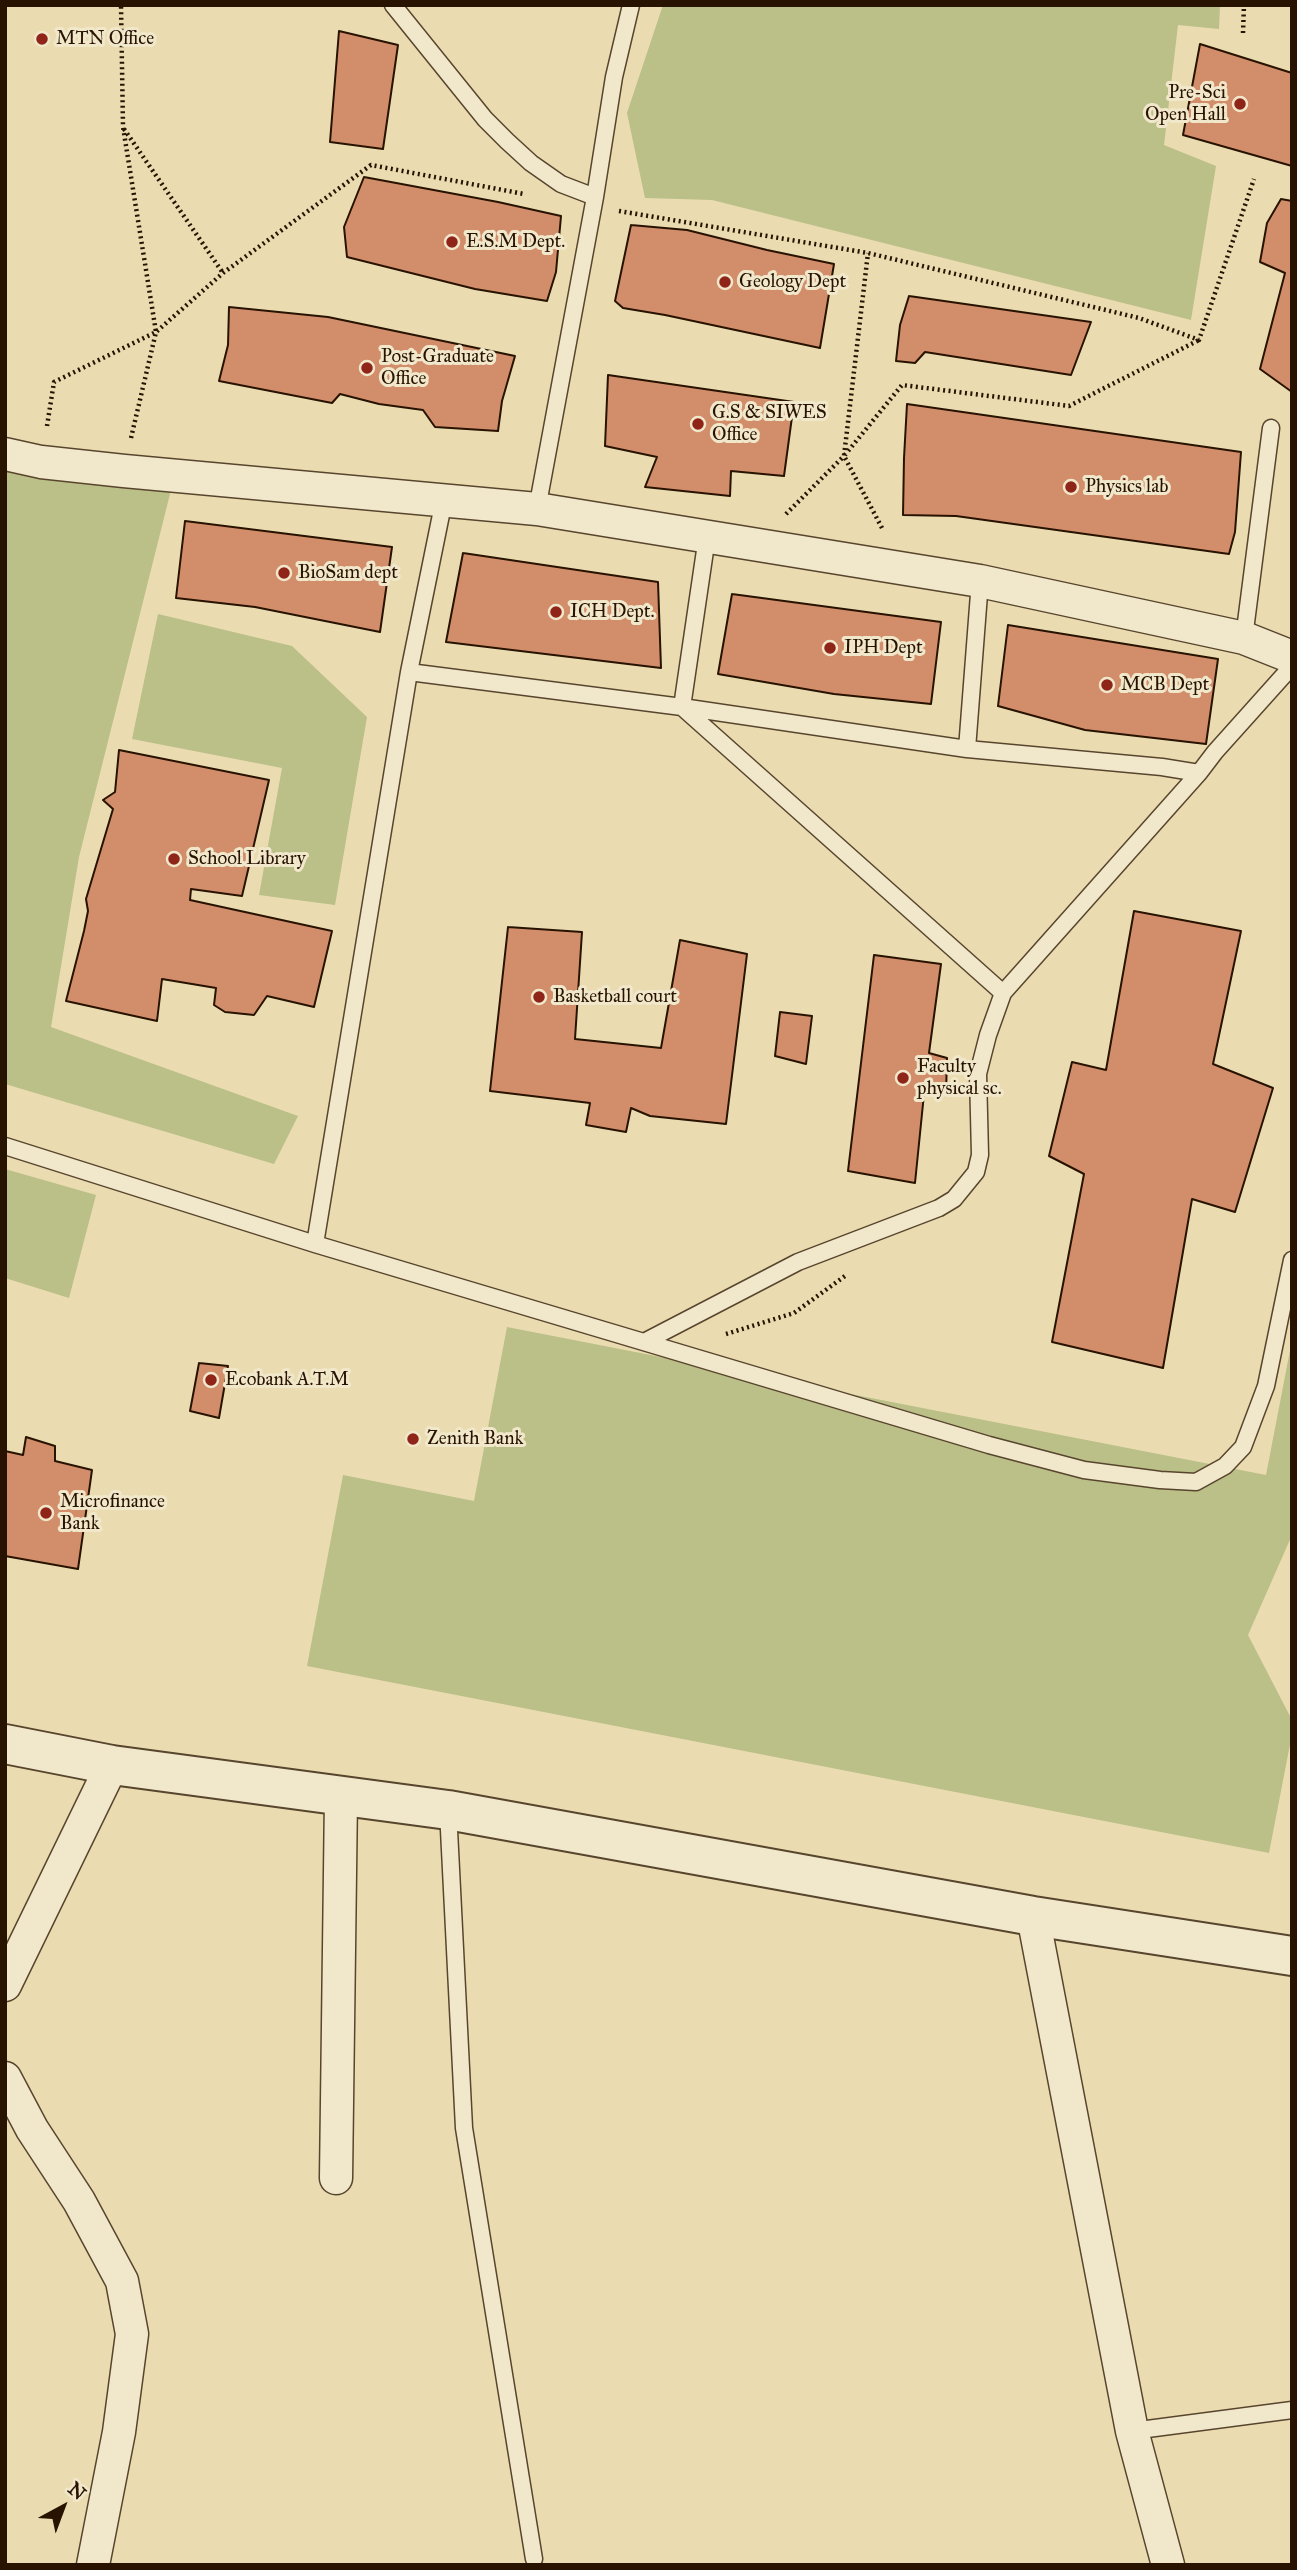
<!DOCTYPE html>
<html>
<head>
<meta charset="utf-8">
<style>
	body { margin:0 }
	#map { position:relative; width:1297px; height:2570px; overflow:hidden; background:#eadcb0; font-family:"IM FELL Great Primer",serif }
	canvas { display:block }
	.frame { position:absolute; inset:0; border:7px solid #281301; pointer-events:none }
	.north { position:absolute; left:28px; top:2472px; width:70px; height:70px; -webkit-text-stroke:5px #f1e8cc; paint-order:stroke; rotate:41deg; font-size:19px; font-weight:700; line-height:28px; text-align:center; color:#281301 }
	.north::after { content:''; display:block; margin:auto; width:24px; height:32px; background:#281301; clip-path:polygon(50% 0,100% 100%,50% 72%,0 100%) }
</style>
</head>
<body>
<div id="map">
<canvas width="1297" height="2570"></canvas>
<div class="frame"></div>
<div class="north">N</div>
</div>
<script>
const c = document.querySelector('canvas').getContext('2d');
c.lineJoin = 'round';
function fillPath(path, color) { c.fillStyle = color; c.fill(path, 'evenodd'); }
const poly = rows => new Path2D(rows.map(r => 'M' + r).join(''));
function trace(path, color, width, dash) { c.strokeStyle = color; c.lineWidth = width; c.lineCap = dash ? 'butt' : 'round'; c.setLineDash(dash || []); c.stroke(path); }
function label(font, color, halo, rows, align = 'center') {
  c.font = font + ' "IM FELL Great Primer",serif'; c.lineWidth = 6; c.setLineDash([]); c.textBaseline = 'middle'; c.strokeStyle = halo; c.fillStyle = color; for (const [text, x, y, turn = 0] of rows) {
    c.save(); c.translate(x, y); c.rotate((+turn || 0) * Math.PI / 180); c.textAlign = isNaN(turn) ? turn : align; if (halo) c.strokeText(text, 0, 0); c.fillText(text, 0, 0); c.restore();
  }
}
fillPath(poly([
	[663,5,1220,5,1219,29,1178,25,1164,145,1216,166,1191,320,712,200,645,198,627,113],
	[5,469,173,482,79,857,51,1027,298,1116,274,1164,5,1084],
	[158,614,292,646,367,717,335,905,259,895,282,768,132,739],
	[5,1169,96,1195,69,1298,5,1278],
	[507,1327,1266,1475,1292,1340,1292,1535,1248,1635,1292,1720,1292,1734,1269,1853,307,1666,343,1475,474,1501]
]), '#bbbf88');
const building = poly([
	[339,31,398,45,383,149,330,142,339,31],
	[1200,44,1292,73,1292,166,1183,135,1200,44],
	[364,177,498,202,561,216,556,272,547,301,475,289,347,257,344,227,364,177],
	[1281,199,1292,201,1292,392,1260,369,1285,273,1260,262,1267,223,1281,199],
	[631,225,687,230,767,250,834,264,820,348,665,315,623,308,615,301,631,225],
	[909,296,1091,322,1071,375,925,352,915,363,896,361,900,325,909,296],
	[229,307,328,317,515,356,502,401,498,431,435,427,423,410,379,404,340,394,332,403,219,381,228,345,229,307],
	[608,375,794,402,784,476,731,471,730,496,645,487,657,457,605,446,608,375],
	[907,404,1241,452,1235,532,1229,554,956,516,903,515,904,458,907,404],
	[185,521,392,547,380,632,255,607,176,598,185,521],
	[463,553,658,582,661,668,446,642,463,553],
	[732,594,941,622,931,704,834,694,718,674,732,594],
	[1008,625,1218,659,1206,744,1085,730,998,706,1008,625],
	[119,750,269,780,242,896,191,889,190,900,332,931,314,1007,267,996,254,1015,225,1012,214,1005,216,988,162,979,157,1021,66,1001,84,931,88,911,86,899,113,809,103,800,115,792,119,750],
	[1134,911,1241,931,1213,1064,1273,1088,1235,1212,1192,1199,1163,1368,1052,1342,1084,1174,1049,1156,1072,1062,1106,1070,1134,911],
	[508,927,582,932,575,1039,661,1048,680,940,747,954,726,1124,650,1116,631,1108,626,1132,586,1125,590,1103,490,1091,508,927],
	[874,955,941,964,929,1053,947,1058,946,1094,924,1094,915,1183,848,1171,874,955],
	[780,1012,812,1016,806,1064,775,1056,780,1012],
	[199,1363,228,1366,219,1418,190,1411,199,1363],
	[26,1437,55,1446,55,1461,92,1470,78,1569,5,1556,5,1451,23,1455,26,1437]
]);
fillPath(building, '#d28d6b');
trace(building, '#281301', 2);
const service = poly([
	[393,5,485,119,507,141,531,163,561,184,595,197],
	[537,509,595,197,614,77,631,5],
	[707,537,682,707,1003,993],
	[1244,638,1271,428],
	[409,672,682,707,967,749,1162,767,1199,773,1215,752,1292,666],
	[967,749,980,581],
	[5,1146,315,1244,989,1445,1084,1470,1160,1480,1196,1482,1225,1466,1243,1447,1266,1386,1292,1260],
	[315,1244,409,672,444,500],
	[644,1342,798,1262,939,1208,954,1199,976,1172,980,1155,978,1074,988,1035,1003,993,1199,773],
	[448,1810,464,2128,534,2559],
	[1132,2431,1292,2410]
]);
const minor = poly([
	[5,454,41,462,124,471,537,509,980,581,1244,638,1292,657],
	[1033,1916,1132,2431,1168,2565],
	[5,1985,112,1765],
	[5,2078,32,2129,79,2201,122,2281,132,2334,119,2432,93,2565],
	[336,2178,341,1796]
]);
const tertiary = poly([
	[5,1744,112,1765,448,1810,1033,1916,1292,1956]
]);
trace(service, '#58452d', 19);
trace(minor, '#58452d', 35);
trace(tertiary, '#58452d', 42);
trace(poly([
	[1243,33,1244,5],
	[124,129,223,273],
	[619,211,868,253,1139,318,1199,340,1254,179],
	[47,426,54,382,156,332,123,127,121,5],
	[131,438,156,332,223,273,371,165,524,194],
	[786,514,844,456,868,253],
	[882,528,844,456,902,385,1069,406,1199,340],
	[726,1334,794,1313,845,1276]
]), '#281301', 4.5, [2, 3.5]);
trace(service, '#f1e8cc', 16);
trace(minor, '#f1e8cc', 32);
trace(tertiary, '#f1e8cc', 38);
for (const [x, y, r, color] of [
	[42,39,7,"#8f2418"],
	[1240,104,7,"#8f2418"],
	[452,242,7,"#8f2418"],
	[725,282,7,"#8f2418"],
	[367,368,7,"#8f2418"],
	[698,424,7,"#8f2418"],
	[1071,487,7,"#8f2418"],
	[284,573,7,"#8f2418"],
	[556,612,7,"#8f2418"],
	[830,648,7,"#8f2418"],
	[1107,685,7,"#8f2418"],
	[174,859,7,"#8f2418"],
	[539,997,7,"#8f2418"],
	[903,1078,7,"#8f2418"],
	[211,1380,7,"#8f2418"],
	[413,1439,7,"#8f2418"],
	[46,1513,7,"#8f2418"]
]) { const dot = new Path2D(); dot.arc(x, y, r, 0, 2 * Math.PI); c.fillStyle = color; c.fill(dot); trace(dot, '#f1e8cc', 2.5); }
label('19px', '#281301', '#f1e8cc', [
	["MTN Office",56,39],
	["Pre-Sci",1226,93,"right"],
	["Open Hall",1226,115,"right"],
	["E.S.M Dept.",466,242],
	["Geology Dept",739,282],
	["Post-Graduate",381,357],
	["Office",381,379],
	["G.S & SIWES",712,413],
	["Office",712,435],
	["Physics lab",1085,487],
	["BioSam dept",298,573],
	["ICH Dept.",570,612],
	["IPH Dept",844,648],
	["MCB Dept",1121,685],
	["School Library",188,859],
	["Basketball court",553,997],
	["Faculty",917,1067],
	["physical sc.",917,1089],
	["Ecobank A.T.M",225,1380],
	["Zenith Bank",427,1439],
	["Microfinance",60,1502],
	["Bank",60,1524]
], 'left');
</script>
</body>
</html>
